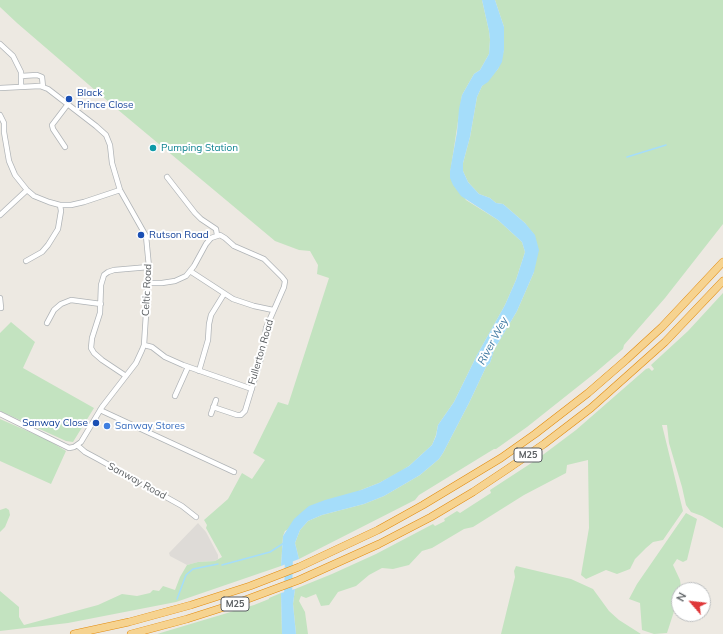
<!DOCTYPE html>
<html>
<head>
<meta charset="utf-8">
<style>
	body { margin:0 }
	#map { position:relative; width:723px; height:634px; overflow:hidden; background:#ede9e2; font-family:Mulish,sans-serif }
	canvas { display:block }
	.north { position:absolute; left:671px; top:582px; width:40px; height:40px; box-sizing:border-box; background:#fff; border:1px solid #bdbfc0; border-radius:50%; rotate:298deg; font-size:11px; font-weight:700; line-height:16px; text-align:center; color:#5b5f62 }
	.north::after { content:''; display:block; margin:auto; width:14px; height:18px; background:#df3739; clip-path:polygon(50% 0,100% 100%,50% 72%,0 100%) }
</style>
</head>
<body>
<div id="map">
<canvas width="723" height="634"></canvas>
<div class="north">N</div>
</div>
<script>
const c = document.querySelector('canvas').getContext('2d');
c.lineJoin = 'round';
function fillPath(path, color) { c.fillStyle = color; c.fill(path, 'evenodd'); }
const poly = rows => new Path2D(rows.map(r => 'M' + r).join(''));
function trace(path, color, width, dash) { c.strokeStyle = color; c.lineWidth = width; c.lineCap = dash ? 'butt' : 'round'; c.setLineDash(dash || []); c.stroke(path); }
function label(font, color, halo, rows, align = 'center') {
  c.font = font + ' Mulish,sans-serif'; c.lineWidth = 4; c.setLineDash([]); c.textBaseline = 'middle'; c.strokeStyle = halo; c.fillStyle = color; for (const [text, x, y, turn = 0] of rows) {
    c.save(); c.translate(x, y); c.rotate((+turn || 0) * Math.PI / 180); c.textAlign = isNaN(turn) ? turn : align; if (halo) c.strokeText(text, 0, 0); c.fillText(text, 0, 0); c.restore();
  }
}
fillPath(poly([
	[198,523,206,532,218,555,218,559,215,561,198,562,187,565,170,556,169,553]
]), '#dedbd7');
fillPath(poly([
	[0,0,482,0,489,31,490,40,489,54,480,70,474,74,462,95,450,174,466,200,498,220,522,242,525,252,516,280,505,305,477,355,454,402,438,425,436,435,432,445,409,466,398,473,379,483,361,490,285,531,283,536,281,566,176,602,68,623,0,631,0,591,19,607,19,617,22,622,24,625,98,605,122,594,137,596,150,593,153,590,159,591,163,586,175,590,180,577,187,565,198,562,215,561,222,557,206,528,207,525,204,520,228,499,242,473,252,479,265,460,253,453,278,402,288,405,329,278,317,274,318,265,310,251,299,250,275,241,117,109,17,23,0,7],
	[495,0,723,0,723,224,665,298,624,345,623,349,595,373,527,427,496,449,494,449,419,495,415,500,299,559,295,543,300,530,308,521,322,515,364,504,384,496,420,475,439,459,443,453,469,403,486,367,490,363,494,350,517,311,534,272,534,235,525,223,503,204,496,203,490,198,479,194,468,182,463,171,463,163,470,137,477,97,482,86,498,69,504,50,504,27],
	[723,293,723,528,702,516,691,512,686,505,682,487,669,443,667,425,662,425,683,511,663,540,653,542,646,548,635,559,630,569,617,574,606,570,586,579,581,575,589,528,588,460,567,465,566,473,524,495,473,527,464,529,432,548,422,551,409,565,393,569,382,568,369,575,356,586,338,592,329,605,321,606,316,594,306,598,301,596,299,601,305,612,308,634,296,634,293,604,295,589,332,574,376,554,433,524,435,526,445,521,444,519,457,511,460,513,491,493,490,490,536,460,576,430,646,369,649,368,652,371,654,369,651,365,688,331],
	[11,322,35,342,23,368,94,408,73,442,66,441,0,411,0,333],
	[0,419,48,440,66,451,51,484,0,461],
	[6,508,9,510,10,515,5,527,0,532,0,510],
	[686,513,697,519,687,560,683,562,677,559,673,565,680,580,681,587,695,590,679,590,679,596,667,633,654,634,642,630,640,603,629,599,637,584],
	[516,566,571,579,593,589,609,611,619,620,641,634,501,634,515,577,514,571],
	[281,593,282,634,157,634,254,605,269,599,269,598]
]), '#c3e3c0');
fillPath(poly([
	[482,0,495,0,504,27,504,50,502,62,498,69,488,82,482,86,477,97,470,137,463,163,463,171,468,182,479,194,490,198,496,203,503,204,525,223,535,235,539,250,534,272,517,311,494,350,490,363,486,367,469,403,443,453,439,459,420,475,384,496,364,504,322,515,308,521,300,530,295,543,299,559,281,566,283,536,294,519,303,511,309,506,325,500,361,490,379,483,409,466,432,445,436,436,438,425,454,402,477,355,505,305,516,280,525,252,522,242,498,220,461,196,453,185,450,178,450,171,457,132,459,109,462,95,474,74,480,70,489,54,490,40,489,31],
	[295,589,293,604,296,634,282,634,281,593]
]), '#a5ddfa');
trace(poly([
	[627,157,666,145],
	[222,565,270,552,284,543],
	[177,599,186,575,193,569,218,564]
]), '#a5ddfa', 1.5);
trace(poly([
	[288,601,289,553]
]), '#a5ddfa', 8);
const minor = poly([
	[0,44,13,56,21,72,21,86],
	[21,76,37,75,42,77,43,87],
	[0,88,40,86,48,89,96,126,106,135,110,145,112,163,120,190,146,236,149,267,144,345,142,350,136,363,102,407,81,442,74,447,69,448,0,414],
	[0,115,4,123,4,132,9,161,15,175,27,190,34,196,49,202,60,205,71,205,84,202,120,190],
	[65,147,53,129,52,125,68,104],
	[167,177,195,213,201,219,216,229,217,235],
	[0,215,27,190],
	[26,261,42,252,48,245,58,229,61,211,60,205],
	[190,271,233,299,254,306,273,310],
	[149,283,162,283,175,281,186,276,194,266,206,244,211,238,220,235,225,238,234,246,264,259,282,277,285,281,284,287,266,328,262,355,245,411,241,415,237,415,213,407],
	[0,298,1,308],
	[47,323,54,310,61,304,71,300,101,304],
	[144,345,152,347,165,357,183,365,252,389],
	[199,371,208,340,209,324,211,315,224,294],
	[126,376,102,360,94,353,91,348,92,338,100,313,101,285,104,275,108,272,114,270,149,267],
	[175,396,188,367],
	[100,410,234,472],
	[211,414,216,400],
	[77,445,85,452,98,459,182,506,196,517]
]);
const highway = poly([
	[74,634,129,622,191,605,250,586,299,567,378,530,423,505,501,458,535,434,588,393,626,360,662,327,723,262],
	[131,634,187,619,237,603,299,580,379,544,431,517,473,492,509,468,544,444,591,408,665,342,723,281]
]);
trace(minor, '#b0b4b7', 6);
trace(highway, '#e28b0d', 8);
trace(minor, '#fff', 4.5);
trace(highway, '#f6d390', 7);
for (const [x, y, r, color] of [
	[69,99,4,"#1a4fb4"],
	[153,148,4,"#0f9aa8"],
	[141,235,4,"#1a4fb4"],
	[96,423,4,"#1a4fb4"],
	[107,426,4,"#3f7fe0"]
]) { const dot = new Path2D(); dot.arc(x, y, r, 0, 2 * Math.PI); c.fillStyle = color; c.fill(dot); trace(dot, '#fff', 1.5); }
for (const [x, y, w] of [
	[528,455,28],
	[235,604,28]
]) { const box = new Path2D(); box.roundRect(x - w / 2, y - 7, w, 14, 3); c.fillStyle = '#fff'; c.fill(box); trace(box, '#5b5f62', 1); }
label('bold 9px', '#5b5f62', null, [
	["M25",528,455],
	["M25",235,604]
]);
label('10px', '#164399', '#fff', [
	["Black",77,93],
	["Prince Close",77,105],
	["Rutson Road",149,235],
	["Sanway Close",88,423,"right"]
], 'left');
label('10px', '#0d838f', '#fff', [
	["Pumping Station",161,148]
], 'left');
label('10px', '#5b5f62', '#fff', [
	["Celtic Road",147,290,-87],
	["Fullerton Road",261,352,-74],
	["Sanway Road",137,481,29]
]);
label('10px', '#366cbe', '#fff', [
	["Sanway Stores",115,426]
], 'left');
label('italic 11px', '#417aa2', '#fff', [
	["River Wey",493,341,-62]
]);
</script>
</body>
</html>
